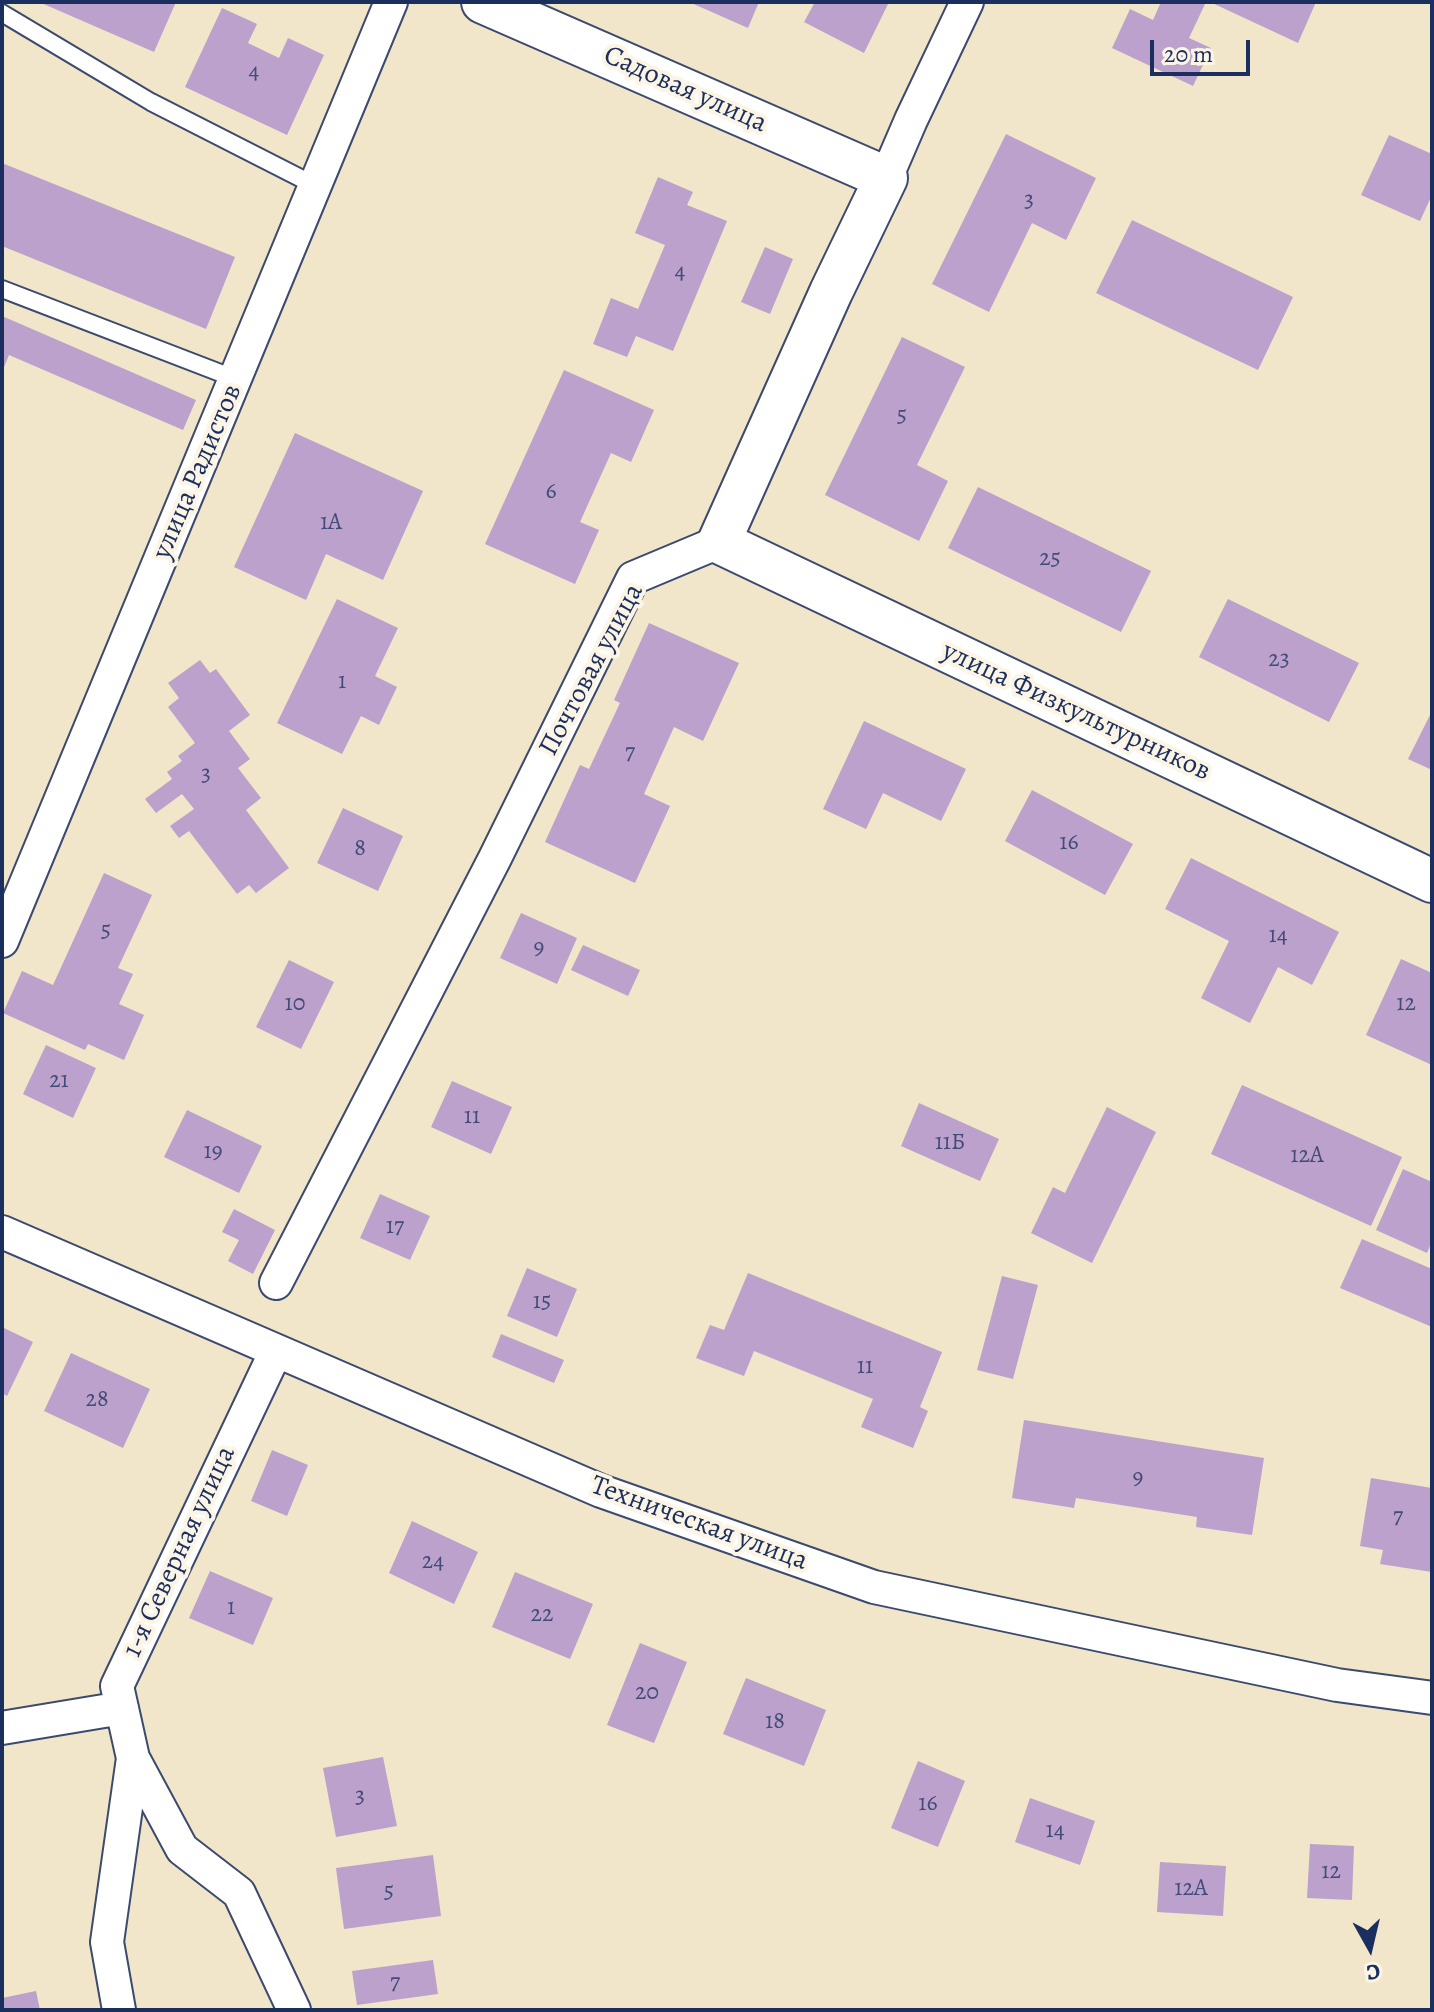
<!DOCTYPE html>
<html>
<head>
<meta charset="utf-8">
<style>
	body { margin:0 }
	#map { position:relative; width:1434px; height:2012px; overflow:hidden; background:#f1e6ca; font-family:Alegreya,serif }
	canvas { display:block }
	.frame { position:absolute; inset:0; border:4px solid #1b2f5e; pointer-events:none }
	.north { position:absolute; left:1330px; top:1908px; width:80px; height:80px; -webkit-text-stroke:6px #fcf5e5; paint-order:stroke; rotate:172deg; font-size:22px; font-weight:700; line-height:32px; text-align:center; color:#1b2f5e }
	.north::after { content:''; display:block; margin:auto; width:28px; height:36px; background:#1b2f5e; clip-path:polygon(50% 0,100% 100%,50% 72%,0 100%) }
	.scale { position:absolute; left:1150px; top:40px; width:100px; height:36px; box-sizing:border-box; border:4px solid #1b2f5e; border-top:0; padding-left:10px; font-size:24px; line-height:28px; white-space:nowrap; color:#1b2f5e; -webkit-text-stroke:6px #fcf5e5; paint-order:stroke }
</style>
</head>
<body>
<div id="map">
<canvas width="1434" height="2012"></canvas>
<div class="frame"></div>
<div class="north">С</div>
<div class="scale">20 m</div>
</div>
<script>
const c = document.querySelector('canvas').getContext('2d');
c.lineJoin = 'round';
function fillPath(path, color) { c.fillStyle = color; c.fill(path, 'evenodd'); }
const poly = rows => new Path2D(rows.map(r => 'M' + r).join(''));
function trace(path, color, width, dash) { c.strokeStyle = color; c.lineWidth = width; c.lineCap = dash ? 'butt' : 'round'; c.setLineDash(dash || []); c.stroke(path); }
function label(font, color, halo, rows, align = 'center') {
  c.font = font + ' Alegreya,serif'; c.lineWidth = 8; c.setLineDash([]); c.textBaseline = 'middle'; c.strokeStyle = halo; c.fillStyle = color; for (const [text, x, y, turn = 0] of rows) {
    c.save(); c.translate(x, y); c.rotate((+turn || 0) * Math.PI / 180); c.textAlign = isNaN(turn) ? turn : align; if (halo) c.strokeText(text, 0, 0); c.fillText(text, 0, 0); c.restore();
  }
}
fillPath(poly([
	[39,2,176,2,154,52],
	[689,2,759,2,748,28],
	[815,2,889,2,864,53,804,22],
	[1161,2,1206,2,1189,38,1211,48,1193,86,1112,48,1130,9,1153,20],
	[1210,2,1316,2,1298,43],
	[222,8,257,24,248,43,279,58,288,38,324,55,287,135,185,87],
	[1006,134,1096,178,1066,240,1032,223,989,312,932,284],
	[1389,135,1432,154,1432,195,1420,221,1361,195],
	[2,163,235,257,206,329,2,246],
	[658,177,693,192,687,205,727,221,673,351,636,336,627,357,593,344,611,298,638,309,665,245,635,233],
	[1132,220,1293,297,1258,370,1096,293],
	[765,247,793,259,770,314,741,302],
	[2,316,196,400,183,430,9,355,2,372],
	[902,337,965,367,917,465,948,481,919,541,825,495],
	[564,370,654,410,631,462,611,453,580,522,599,530,575,584,485,544],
	[295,433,423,491,383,580,326,554,306,600,234,567],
	[978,487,1151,571,1121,632,948,548],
	[337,599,398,628,375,676,397,687,379,725,361,716,342,754,277,723],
	[1228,599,1359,663,1329,722,1199,657],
	[649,623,739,663,703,741,674,727,644,794,670,806,635,883,545,842,580,765,589,769,620,703,614,700],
	[200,660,210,673,216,669,250,715,229,731,250,759,238,768,261,798,246,810,289,868,256,893,249,885,237,894,189,831,179,838,170,826,194,809,182,794,156,813,145,799,172,779,167,772,182,761,178,756,195,743,168,707,179,698,168,683],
	[1432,711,1432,770,1408,759],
	[864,721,966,769,941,821,883,793,866,829,823,809],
	[1032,790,1133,844,1105,895,1005,841],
	[343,808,403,836,378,891,317,863],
	[1191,858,1339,932,1312,985,1278,967,1250,1023,1201,998,1229,941,1165,909],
	[104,873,152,895,118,968,133,974,119,1004,144,1015,124,1060,88,1044,85,1050,3,1013,22,971,53,985],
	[521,913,577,938,557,984,500,958],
	[583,945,640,970,628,996,571,970],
	[1401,959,1432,973,1432,1065,1366,1035],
	[289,960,334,982,301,1049,256,1027],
	[46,1045,96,1068,73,1118,23,1094],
	[452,1081,512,1107,491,1154,431,1127],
	[1242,1085,1402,1157,1371,1226,1211,1154],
	[919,1103,999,1139,980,1181,901,1146],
	[1107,1107,1156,1132,1092,1263,1031,1233,1053,1187,1065,1193],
	[187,1110,262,1146,239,1193,164,1157],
	[1403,1169,1432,1182,1432,1241,1427,1253,1376,1230],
	[380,1194,430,1216,410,1260,360,1238],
	[234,1209,275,1230,253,1274,228,1261,239,1240,222,1232],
	[1362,1239,1432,1269,1432,1327,1340,1288],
	[527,1268,577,1289,557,1337,507,1316],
	[748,1273,942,1352,920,1407,928,1411,913,1448,861,1427,873,1399,754,1351,744,1376,696,1358,710,1325,724,1330],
	[1002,1276,1038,1285,1013,1379,977,1370],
	[2,1327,33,1342,7,1396,2,1393],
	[501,1334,564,1360,554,1383,492,1357],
	[71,1353,150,1389,123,1448,44,1411],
	[1024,1420,1264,1458,1252,1535,1196,1527,1197,1517,1076,1498,1074,1508,1012,1498],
	[272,1450,308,1465,287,1516,251,1501],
	[1371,1478,1432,1488,1432,1572,1380,1564,1383,1550,1360,1546],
	[412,1521,478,1552,454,1604,389,1573],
	[210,1571,273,1598,253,1645,189,1618],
	[515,1572,593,1604,570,1659,492,1627],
	[640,1643,687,1662,654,1743,607,1725],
	[746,1678,826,1710,804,1766,723,1734],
	[383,1757,397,1826,336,1837,323,1768],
	[918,1761,965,1781,938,1847,891,1828],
	[1030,1798,1095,1821,1080,1865,1015,1842],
	[1310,1844,1354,1846,1352,1900,1307,1898],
	[433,1855,441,1916,344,1929,336,1868],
	[1160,1862,1226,1866,1223,1916,1157,1912],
	[433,1960,438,1994,357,2005,352,1971],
	[36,1991,40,2010,2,2010,2,1998]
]), '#bba1cb');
const service = poly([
	[2,13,151,102,316,186],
	[2,289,236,379]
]);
const minor = poly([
	[886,178,911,120,967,2],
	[2,941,391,2],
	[2,1232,601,1491,874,1587,1337,1685,1432,1698],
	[276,1283,495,858,633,578,719,542],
	[2,1728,122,1708],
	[133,1758,182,1849,239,1893,294,2010],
	[119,2010,107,1942,133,1758,117,1686,276,1351]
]);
const tertiary = poly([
	[483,2,886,178,831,292,719,542,1432,881]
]);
trace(service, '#3b4a6e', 20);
trace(minor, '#3b4a6e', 36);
trace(tertiary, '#3b4a6e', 46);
trace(service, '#fff', 16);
trace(minor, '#fff', 32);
trace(tertiary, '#fff', 42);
label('24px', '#434c79', null, [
	["4",254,72],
	["3",1029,201],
	["4",680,272],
	["5",902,416],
	["6",551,492],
	["1А",331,523],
	["25",1050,559],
	["23",1279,660],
	["1",342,682],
	["7",630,753],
	["3",206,775],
	["16",1069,843],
	["8",360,849],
	["5",106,931],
	["14",1278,936],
	["9",539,948],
	["10",295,1004],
	["12",1406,1004],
	["21",59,1081],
	["11",472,1117],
	["11Б",950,1143],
	["19",213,1152],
	["12А",1307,1156],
	["17",395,1227],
	["15",542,1302],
	["11",865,1367],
	["28",97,1400],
	["9",1138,1478],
	["7",1398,1517],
	["24",433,1562],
	["1",231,1608],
	["22",542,1615],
	["20",647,1693],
	["18",775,1722],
	["3",360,1797],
	["16",928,1804],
	["14",1055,1831],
	["12",1331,1872],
	["12А",1191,1889],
	["5",389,1892],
	["7",395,1983]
]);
label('28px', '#1b2f5e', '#fcf5e5', [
	["Садовая улица",685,90,24],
	["улица Радистов",198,472,-67],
	["Почтовая улица",592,670,-62],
	["улица Физкультурников",1076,712,25],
	["Техническая улица",699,1524,20],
	["1-я Северная улица",180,1552,-65]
]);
</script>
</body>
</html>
